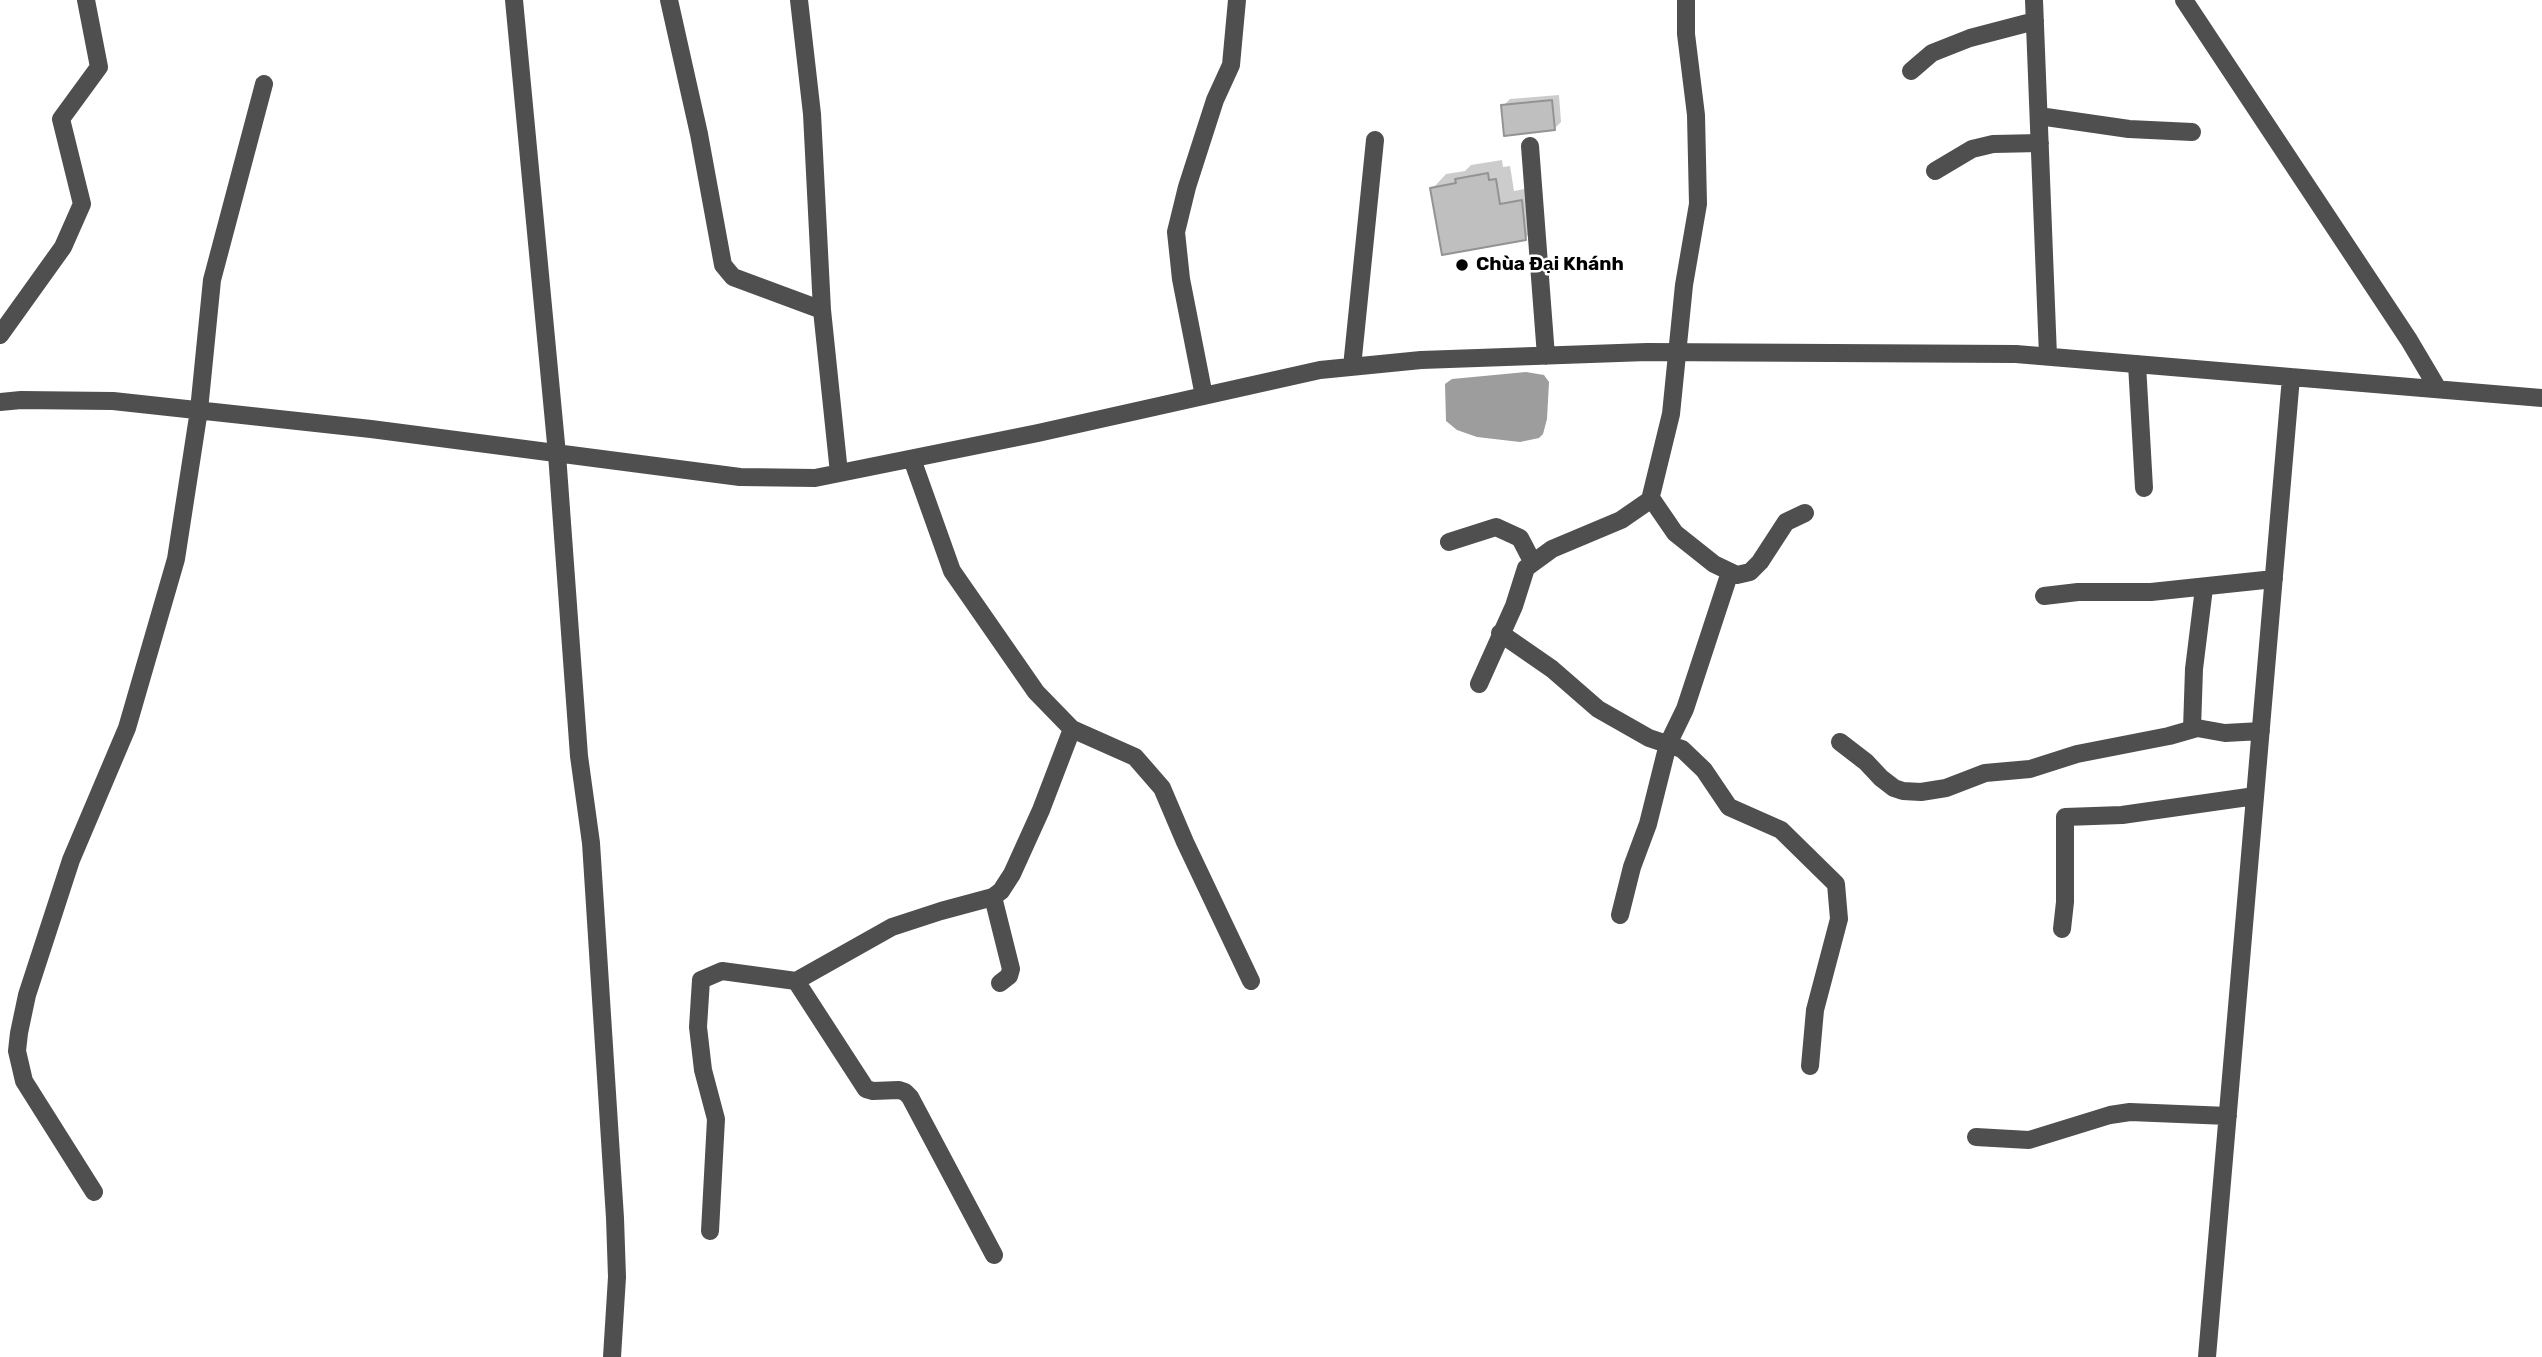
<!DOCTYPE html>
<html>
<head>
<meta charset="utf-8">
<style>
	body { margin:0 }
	canvas { display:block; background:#fff }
</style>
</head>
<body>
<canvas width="2542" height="1357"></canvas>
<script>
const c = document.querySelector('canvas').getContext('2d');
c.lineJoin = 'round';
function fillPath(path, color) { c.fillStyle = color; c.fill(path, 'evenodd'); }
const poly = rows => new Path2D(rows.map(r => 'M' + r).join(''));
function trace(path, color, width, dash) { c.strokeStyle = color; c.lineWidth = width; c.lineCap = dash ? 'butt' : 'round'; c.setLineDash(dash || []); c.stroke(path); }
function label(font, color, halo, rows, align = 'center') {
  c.font = font + ' Rubik,sans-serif'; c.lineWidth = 5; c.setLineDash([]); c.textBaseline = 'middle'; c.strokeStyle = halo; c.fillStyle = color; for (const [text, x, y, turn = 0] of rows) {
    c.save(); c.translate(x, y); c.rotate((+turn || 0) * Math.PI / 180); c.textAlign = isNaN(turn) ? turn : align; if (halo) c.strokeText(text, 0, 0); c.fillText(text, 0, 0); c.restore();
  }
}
fillPath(poly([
	[1526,372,1544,375,1549,382,1547,419,1543,434,1539,438,1520,442,1477,437,1457,430,1446,421,1445,384,1452,379]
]), '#9d9d9d');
fillPath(poly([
	[1559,95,1561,122,1554,129,1503,106,1510,99],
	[1502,160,1503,167,1510,166,1514,191,1535,187,1539,224,1525,238,1432,189,1446,174,1465,171,1471,165]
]), '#0003');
const building = poly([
	[1552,100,1555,130,1504,136,1501,105,1552,100],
	[1488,173,1489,180,1496,179,1500,204,1522,200,1526,240,1442,255,1430,188,1456,183,1455,179,1488,173]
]);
fillPath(building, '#bfbfbf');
trace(building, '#939393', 2);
trace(poly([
	[514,0,557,454,579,756,591,843,615,1218,617,1277,612,1357],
	[669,0,699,134,723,265,733,277,822,310],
	[799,0,812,114,822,310,839,473],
	[2034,0,2048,356],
	[2184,0,2409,340,2438,389],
	[1911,71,1932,53,1970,38,2035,21],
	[2039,116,2129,129,2192,132],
	[1530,146,1546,356],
	[1935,171,1972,149,1993,144,2040,143],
	[0,335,63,247,82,204,61,119,99,67,86,0],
	[2137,364,2144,488],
	[1352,367,1375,140],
	[1204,396,1181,279,1176,232,1187,187,1215,100,1231,65,1237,0],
	[0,402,21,400,113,401,371,429,740,477,815,478,1038,433,1320,370,1421,360,1647,352,2016,354,2542,398],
	[912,459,952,571,1036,692,1072,729,1135,757,1162,788,1185,842,1251,981],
	[1651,498,1675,533,1714,564,1737,575,1750,572,1760,562,1786,522,1805,513],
	[1449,542,1496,527,1520,538,1533,563],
	[2044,596,2078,592,2151,592,2274,579],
	[1500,633,1552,669,1598,709,1649,738,1682,749,1704,770,1729,807,1781,830,1836,884,1839,919,1815,1010,1810,1066],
	[1479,684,1514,606,1526,568,1552,549,1621,520,1650,500,1671,414,1684,285,1698,204,1696,115,1686,34,1686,0],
	[2192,729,2194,669,2204,588],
	[1840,742,1866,762,1881,778,1894,788,1903,791,1921,792,1946,788,1985,773,2030,769,2077,754,2169,736,2197,728,2225,733,2261,731],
	[993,897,1011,969,1009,976,1000,983],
	[1620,915,1632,867,1648,824,1668,744,1685,709,1730,572],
	[2062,929,2065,902,2065,817,2122,815,2255,796],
	[796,981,866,1089,873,1091,899,1090,905,1092,910,1097,994,1255],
	[1976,1137,2029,1140,2110,1115,2130,1112,2228,1116],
	[94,1192,24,1081,17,1051,19,1033,27,995,71,860,127,728,176,559,199,410,212,280,264,84],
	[710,1231,716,1119,703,1070,698,1027,701,980,722,971,796,981,892,927,941,911,993,897,1001,891,1012,874,1041,810,1072,729],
	[2207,1357,2291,377]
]), '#4f4f4f', 18);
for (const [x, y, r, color] of [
	[1462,265,7,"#000"]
]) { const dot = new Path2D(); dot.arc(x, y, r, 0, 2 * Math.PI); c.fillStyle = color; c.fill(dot); trace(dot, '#fff', 2.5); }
label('bold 19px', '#000', '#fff', [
	["Chùa Đại Khánh",1476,265]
], 'left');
</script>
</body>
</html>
